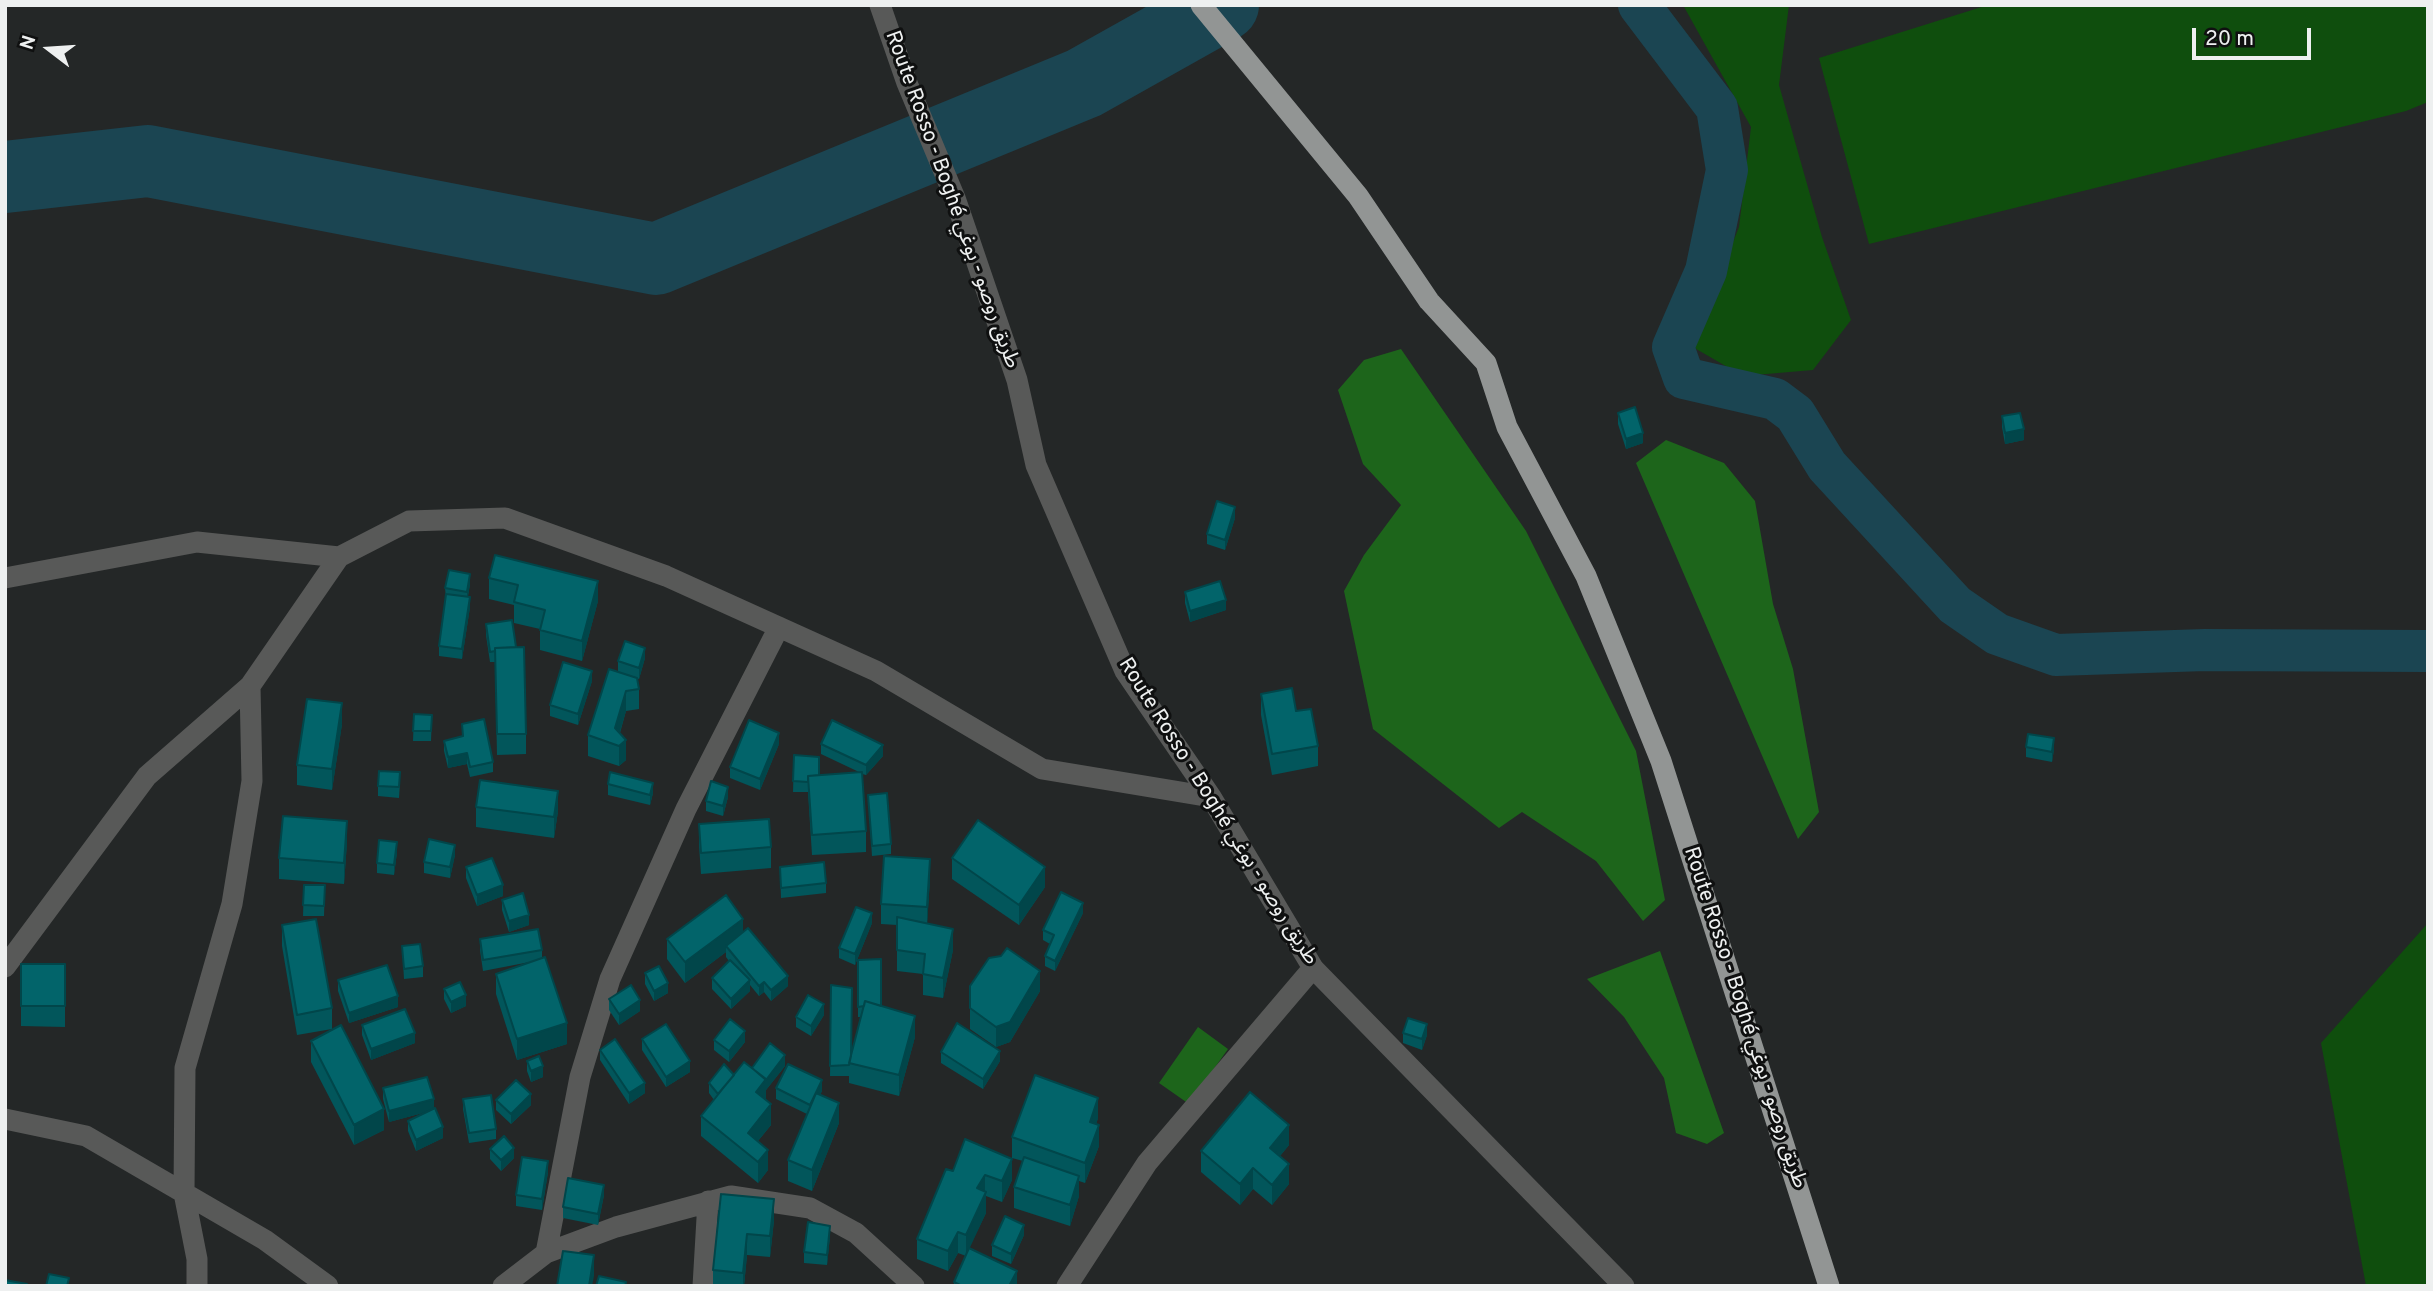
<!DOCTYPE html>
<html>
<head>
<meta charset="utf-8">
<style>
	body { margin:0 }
	#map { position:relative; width:2433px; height:1291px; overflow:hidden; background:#242727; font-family:Overpass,sans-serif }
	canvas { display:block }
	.frame { position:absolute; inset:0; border:7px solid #eef0f0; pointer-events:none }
	.north { position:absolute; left:14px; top:14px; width:70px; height:70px; -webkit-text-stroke:5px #0f1010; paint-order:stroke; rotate:287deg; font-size:19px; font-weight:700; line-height:28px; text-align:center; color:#eef0f0 }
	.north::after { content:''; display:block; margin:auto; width:24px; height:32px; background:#eef0f0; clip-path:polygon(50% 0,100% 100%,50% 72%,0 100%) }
	.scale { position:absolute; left:2192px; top:28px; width:119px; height:32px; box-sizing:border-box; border:4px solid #eef0f0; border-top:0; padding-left:9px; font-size:21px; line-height:24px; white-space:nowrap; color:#eef0f0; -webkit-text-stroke:5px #0f1010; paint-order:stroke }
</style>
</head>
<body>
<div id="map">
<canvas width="2433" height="1291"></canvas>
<div class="frame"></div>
<div class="north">N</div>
<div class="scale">20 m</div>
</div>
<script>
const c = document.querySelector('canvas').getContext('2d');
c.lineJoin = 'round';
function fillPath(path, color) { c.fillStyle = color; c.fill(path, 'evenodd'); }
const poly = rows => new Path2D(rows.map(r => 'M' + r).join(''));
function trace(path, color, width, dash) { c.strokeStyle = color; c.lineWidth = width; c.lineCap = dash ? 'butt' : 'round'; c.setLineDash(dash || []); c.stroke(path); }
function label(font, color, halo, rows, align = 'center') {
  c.font = font + ' Overpass,"Noto Sans Arabic",sans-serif'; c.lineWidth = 6; c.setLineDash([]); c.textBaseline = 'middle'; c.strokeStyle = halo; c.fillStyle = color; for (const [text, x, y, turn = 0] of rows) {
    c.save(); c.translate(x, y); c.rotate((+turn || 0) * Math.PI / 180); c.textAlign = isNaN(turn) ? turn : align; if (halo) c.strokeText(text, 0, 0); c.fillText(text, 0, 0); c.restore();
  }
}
fillPath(poly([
	[1683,5,1789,5,1779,85,1822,237,1851,320,1813,370,1743,376,1691,346,1739,227,1751,127],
	[1988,5,2428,5,2428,102,2406,111,1869,244,1819,58],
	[2428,923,2428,1286,2366,1286,2321,1043]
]), '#0f4e0d');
fillPath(poly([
	[1401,349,1526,531,1636,751,1665,900,1643,921,1596,861,1522,812,1499,828,1373,729,1344,591,1364,555,1401,505,1363,464,1338,390,1364,360],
	[1666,440,1724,463,1755,501,1773,604,1793,669,1819,812,1798,839,1636,463],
	[1660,951,1724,1133,1707,1144,1676,1133,1664,1078,1624,1017,1587,979],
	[1198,1027,1228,1049,1189,1104,1159,1083]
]), '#1d651b');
trace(poly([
	[1639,5,1717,108,1727,170,1706,271,1673,347,1684,378,1775,399,1795,414,1827,466,1955,605,1997,634,2056,655,2205,650,2428,651]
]), '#1b4552', 42);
trace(poly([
	[5,177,148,161,656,259,1084,83,1223,5]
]), '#1b4552', 72);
trace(poly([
	[880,5,907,83,955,198,1017,380,1036,465,1125,671,1211,797,1313,968,1624,1286],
	[5,578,197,542,339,557],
	[5,967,147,776,250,686,339,557,409,521,505,518,666,576,876,671,1042,769,1211,797],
	[5,1119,86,1136,265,1240,328,1286],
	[546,1253,580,1077,610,979,686,809,779,627],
	[197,1286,197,1259,184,1193,185,1068,232,904,252,781,250,686],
	[503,1286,546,1253,616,1227,731,1196,810,1208,856,1233,914,1286],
	[703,1286,708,1201],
	[1067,1286,1147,1163,1313,968]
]), '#585958', 21);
trace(poly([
	[1201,5,1358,196,1429,301,1486,363,1507,427,1586,576,1661,761,1829,1286]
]), '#929594', 21);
fillPath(poly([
	[1618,413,1643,443,1626,449,1618,424],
	[2002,416,2024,440,2005,444,2002,427],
	[1235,518,1225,550,1207,544,1207,534],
	[489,578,598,601,582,661,540,650,540,629,514,623,514,605,489,599],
	[470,584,468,596,470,607,462,659,439,656,439,646,446,598,445,588],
	[1185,592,1226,610,1190,622,1185,603],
	[486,624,526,734,526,754,497,755,495,662,490,662,486,635],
	[645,658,639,679,618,672,618,661],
	[609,669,639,689,639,709,626,711,620,733,626,760,619,766,588,756,588,735],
	[592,681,578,725,550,716,550,705],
	[1261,694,1296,711,1318,746,1318,766,1272,775,1261,715],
	[414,714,432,715,431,741,413,741],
	[342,724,332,790,297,785,297,765],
	[462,724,493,762,493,772,470,777,467,764,448,768,444,751,444,741,462,736],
	[779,744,760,790,730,778,730,767],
	[821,744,883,756,866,775,862,774,866,831,866,852,812,855,808,792,793,792,794,755,819,775,859,772,821,754],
	[2026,747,2054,749,2052,762,2026,757],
	[400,783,399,798,378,796,378,786],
	[608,784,653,793,650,805,608,795],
	[868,795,891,844,891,854,872,856],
	[728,797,723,816,706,811,706,801],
	[476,807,558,811,554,838,476,827],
	[699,824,771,847,771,868,701,874,699,845],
	[347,842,344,884,279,879,279,858],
	[397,852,394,875,377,873,377,863],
	[455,855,450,878,424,873,424,862],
	[952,858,1045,887,1019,925,952,879],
	[466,867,503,896,477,906,466,878],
	[780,867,826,883,826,893,781,898],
	[930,879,927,924,953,950,943,998,923,995,923,974,897,971,897,925,881,924,881,904],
	[304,885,325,885,324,916,303,916],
	[502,900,529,925,509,932,502,910],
	[1083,913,1055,971,1045,966,1045,956,1050,944,1043,940,1043,930],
	[872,923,855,965,839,958,839,948],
	[282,925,332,1008,332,1029,297,1035,282,946],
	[743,932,788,986,771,1001,764,992,759,996,750,985,750,991,731,1009,712,989,712,978,729,961,726,957,726,952,685,983,667,959,667,939],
	[480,939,542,950,542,959,567,1044,517,1060,496,994,496,974,530,962,483,971,480,950],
	[402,946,423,966,423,977,404,979],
	[858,960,881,1006,915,1037,899,1096,849,1083,849,1076,830,1076,831,985,851,1056,861,1017,858,1017],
	[21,964,65,964,65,1027,21,1026],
	[645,973,668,993,654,1001,645,984],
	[338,980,398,1007,349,1023,338,991],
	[970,986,1040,991,1010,1042,996,1047,970,1029],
	[444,989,466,1006,451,1013,444,999],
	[609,999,640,1011,619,1025,609,1010],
	[824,1015,811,1036,796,1027,796,1017],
	[362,1025,415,1043,371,1060,362,1035],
	[1403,1033,1427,1035,1422,1050,1403,1043],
	[642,1039,690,1072,666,1087,642,1050],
	[714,1040,745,1042,729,1062,714,1050],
	[311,1041,384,1130,354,1145,311,1062],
	[600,1050,645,1093,629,1104,600,1060],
	[941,1052,1000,1061,983,1089,941,1063],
	[527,1061,543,1077,531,1082,527,1071],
	[785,1066,766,1090,765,1100,771,1125,758,1141,768,1170,758,1183,701,1136,701,1116,714,1100,709,1093,709,1083,752,1068],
	[383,1088,434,1109,443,1138,416,1151,408,1131,408,1121,430,1111,389,1122,383,1099],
	[776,1088,822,1091,820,1095,839,1123,812,1191,788,1181,788,1160,807,1114,776,1099],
	[463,1099,496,1129,496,1139,469,1143,463,1109],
	[496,1100,531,1105,511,1124,496,1110],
	[1098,1118,1096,1124,1099,1146,1085,1183,1079,1181,1079,1196,1070,1226,1014,1208,1014,1187,1023,1161,1012,1158,1012,1137],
	[965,1139,1012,1180,1002,1202,986,1196,986,1213,969,1248,1017,1286,954,1286,954,1282,966,1256,958,1253,948,1271,917,1259,917,1239,953,1171],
	[1289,1145,1280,1156,1289,1184,1272,1205,1253,1189,1240,1205,1201,1172,1201,1151],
	[490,1149,514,1158,501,1171,490,1159],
	[548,1172,542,1210,516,1206,516,1195],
	[721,1194,774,1220,770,1257,747,1255,744,1286,713,1286,713,1270],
	[604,1195,598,1225,563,1218,563,1207],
	[1024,1235,1011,1264,992,1256,992,1245],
	[830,1236,827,1265,804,1263,804,1252]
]), '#02565b');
fillPath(poly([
	[2024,429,2024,440,2005,444,2005,433],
	[1643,433,1643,443,1626,449,1626,439],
	[1235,507,1235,518,1225,550,1225,540],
	[470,574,470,584,467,602,467,592],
	[598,581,598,601,582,661,582,641],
	[470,597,470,607,462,659,462,649],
	[1226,600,1226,610,1190,622,1190,611],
	[645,648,645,658,639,679,639,668],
	[592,671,592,681,578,725,578,714],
	[626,691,626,711,616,745,615,728],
	[342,703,342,724,332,790,332,769],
	[779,733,779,744,760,790,760,779],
	[2054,738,2054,749,2052,762,2052,752],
	[626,740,626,760,619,766,619,746],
	[883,745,883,756,866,775,866,765],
	[467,753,467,764,448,768,448,757],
	[653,783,653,793,650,805,650,795],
	[728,787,728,797,723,816,723,806],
	[558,791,558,811,554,838,554,817],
	[347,821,347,842,344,884,344,863],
	[397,842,397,852,394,875,394,865],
	[455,845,455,855,450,878,450,867],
	[930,859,930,879,927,927,927,907],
	[1045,867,1045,887,1019,925,1019,905],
	[503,885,503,896,477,906,477,895],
	[1083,903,1083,913,1055,971,1055,961],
	[872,913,872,923,855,965,855,954],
	[529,915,529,925,509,932,509,921],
	[743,919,743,940,726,946,726,952,685,983,685,962],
	[953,929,953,950,943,998,943,978],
	[1040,971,1040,991,1010,1042,996,1047,996,1027],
	[788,976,788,986,771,1001,771,990],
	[750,980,750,991,731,1009,731,999],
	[764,982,764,992,759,996,759,986],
	[668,983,668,993,654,1001,654,991],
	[466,995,466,1006,451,1013,451,1002],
	[398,996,398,1007,349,1023,349,1013],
	[640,1000,640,1011,619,1025,619,1014],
	[824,1004,824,1015,811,1036,811,1026],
	[915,1016,915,1037,899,1096,899,1075],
	[567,1023,567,1044,517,1060,517,1039],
	[1427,1024,1427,1035,1422,1050,1422,1039],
	[745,1031,745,1042,729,1062,729,1051],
	[415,1033,415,1043,371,1060,371,1049],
	[1000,1051,1000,1061,983,1089,983,1079],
	[785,1055,785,1066,766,1090,766,1080],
	[690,1061,690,1072,666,1087,666,1077],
	[543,1066,543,1077,531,1082,531,1071],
	[766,1079,766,1100,756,1113,756,1092],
	[822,1080,822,1091,810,1115,810,1105],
	[645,1083,645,1093,629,1104,629,1093],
	[531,1094,531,1105,511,1124,511,1114],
	[1098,1098,1098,1118,1090,1143,1090,1122],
	[434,1099,434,1110,389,1122,389,1111],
	[839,1103,839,1123,812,1191,812,1170],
	[771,1104,771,1125,748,1153,748,1133],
	[384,1109,384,1130,354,1145,354,1125],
	[1099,1125,1099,1146,1085,1183,1085,1163],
	[1289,1125,1289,1145,1270,1168,1270,1148],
	[443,1127,443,1138,416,1151,416,1140],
	[514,1148,514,1158,501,1171,501,1160],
	[768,1150,768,1170,758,1183,758,1162],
	[1012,1159,1012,1180,1002,1202,1002,1181],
	[548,1161,548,1172,542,1210,542,1199],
	[1289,1164,1289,1184,1272,1205,1272,1185],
	[1253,1168,1253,1189,1240,1205,1240,1184],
	[985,1175,985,1196,986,1192,986,1213,966,1256,966,1235,977,1188],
	[1079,1176,1079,1196,1070,1226,1070,1205],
	[604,1185,604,1195,598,1225,598,1214],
	[774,1199,774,1220,770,1257,770,1236],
	[1024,1225,1024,1235,1011,1264,1011,1254],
	[830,1226,830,1236,827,1265,827,1255],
	[958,1232,958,1253,948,1271,948,1251],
	[747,1234,747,1255,744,1286,743,1286,743,1273],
	[594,1255,594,1276,592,1286,589,1286],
	[1017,1271,1017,1286,1009,1286]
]), '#01464a');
const building = poly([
	[1635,407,1643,433,1626,439,1618,413,1635,407],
	[2020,413,2024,429,2005,433,2002,416,2020,413],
	[1217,501,1235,507,1225,540,1207,534,1217,501],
	[495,555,598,581,582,641,540,630,545,610,514,602,518,585,489,578,495,555],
	[449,570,470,574,467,592,445,588,449,570],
	[1220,581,1226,600,1190,611,1185,592,1220,581],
	[446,594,470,597,462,649,439,646,446,594],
	[512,620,516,647,495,648,495,651,490,652,486,624,512,620],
	[625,641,645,648,639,668,618,661,625,641],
	[524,647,526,734,497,734,495,648,524,647],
	[563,662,592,671,578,714,550,705,563,662],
	[609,669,637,678,639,689,626,691,615,728,626,740,619,746,588,735,609,669],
	[1292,688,1296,711,1311,709,1318,746,1272,754,1261,694,1292,688],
	[307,699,342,703,332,769,297,765,307,699],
	[414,714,432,715,431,731,413,731,414,714],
	[484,719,493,762,470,767,467,753,448,757,444,741,463,736,462,724,484,719],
	[749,720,779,733,760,779,730,767,749,720],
	[832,720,883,745,866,765,821,744,832,720],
	[2028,734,2054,738,2052,752,2026,747,2028,734],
	[794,755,819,757,819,775,808,776,808,782,793,781,794,755],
	[379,771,400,772,399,787,378,786,379,771],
	[610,772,653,783,650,795,608,784,610,772],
	[862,772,866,831,812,835,808,776,862,772],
	[480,780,558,791,554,817,476,807,480,780],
	[711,781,728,787,723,806,706,801,711,781],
	[887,793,891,844,872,846,868,795,887,793],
	[283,816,347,821,344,863,279,858,283,816],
	[769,819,771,847,701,853,699,824,769,819],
	[978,820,1045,867,1019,905,952,858,978,820],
	[429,839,455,845,450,867,424,862,429,839],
	[379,840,397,842,394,865,377,863,379,840],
	[884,856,930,859,927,907,881,904,884,856],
	[492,858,503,885,477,895,466,867,492,858],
	[824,862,826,883,781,888,780,867,824,862],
	[304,885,325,885,324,906,303,905,304,885],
	[1061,892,1083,903,1055,961,1045,956,1054,935,1043,930,1061,892],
	[523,893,529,915,509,921,502,900,523,893],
	[726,895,743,919,685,962,667,939,726,895],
	[856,907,872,913,855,954,839,948,856,907],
	[897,917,953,929,943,978,923,974,925,954,897,950,897,917],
	[316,919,332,1008,297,1015,282,925,316,919],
	[748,928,788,976,771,990,764,982,759,986,726,946,748,928],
	[538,929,542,950,483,960,480,939,538,929],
	[420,944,423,966,404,969,402,946,420,944],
	[1007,948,1040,971,1010,1022,996,1027,970,1008,970,986,989,958,1001,956,1007,948],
	[545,957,567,1023,517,1039,496,974,545,957],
	[881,959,881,1006,865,1001,864,1006,858,1007,858,960,881,959],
	[730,960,750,980,731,999,712,978,730,960],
	[21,964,65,964,65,1006,21,1006,21,964],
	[387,965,398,996,349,1013,338,980,387,965],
	[659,966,668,983,654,991,645,973,659,966],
	[460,982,466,995,451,1002,444,989,460,982],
	[631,985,640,1000,619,1014,609,999,631,985],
	[831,985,852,988,851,1056,849,1065,830,1066,831,985],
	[808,995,824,1004,811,1026,796,1017,808,995],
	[865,1001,915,1016,899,1075,849,1063,865,1001],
	[405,1009,415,1033,371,1049,362,1025,405,1009],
	[1408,1018,1427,1024,1422,1039,1403,1033,1408,1018],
	[730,1019,745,1031,729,1051,714,1040,730,1019],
	[957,1023,1000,1051,983,1079,941,1052,957,1023],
	[666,1024,690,1061,666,1077,642,1039,666,1024],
	[341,1025,384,1109,354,1125,311,1041,341,1025],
	[615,1039,645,1083,629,1093,600,1050,615,1039],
	[770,1043,785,1055,766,1080,752,1068,770,1043],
	[539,1056,543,1066,531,1071,527,1061,539,1056],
	[744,1062,766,1079,756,1092,771,1104,748,1133,768,1150,758,1162,701,1116,744,1062],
	[724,1064,734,1075,718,1094,709,1083,724,1064],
	[788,1064,822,1080,810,1105,776,1088,788,1064],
	[1035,1075,1098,1098,1090,1122,1099,1125,1085,1163,1012,1137,1035,1075],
	[427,1077,434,1099,389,1111,383,1088,427,1077],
	[516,1080,531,1094,511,1114,496,1100,516,1080],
	[1250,1092,1289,1125,1270,1148,1289,1164,1272,1185,1253,1168,1240,1184,1201,1151,1250,1092],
	[816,1093,839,1103,812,1170,788,1160,816,1093],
	[491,1095,496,1129,469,1133,463,1099,491,1095],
	[435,1108,443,1127,416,1140,408,1121,435,1108],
	[504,1136,514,1148,501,1160,490,1149,504,1136],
	[965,1139,1012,1159,1002,1181,985,1175,977,1188,986,1192,966,1235,958,1232,948,1251,917,1239,946,1169,953,1171,965,1139],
	[522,1157,548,1161,542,1199,516,1195,522,1157],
	[1024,1157,1079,1176,1070,1205,1014,1187,1024,1157],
	[568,1178,604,1185,598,1214,563,1207,568,1178],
	[721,1194,774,1199,770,1236,747,1234,743,1273,713,1270,721,1194],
	[1005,1216,1024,1225,1011,1254,992,1245,1005,1216],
	[808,1222,830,1226,827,1255,804,1252,808,1222],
	[969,1248,1017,1271,1009,1286,962,1286,954,1282,969,1248],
	[563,1251,594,1255,589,1286,557,1286,563,1251],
	[49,1274,69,1278,67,1286,46,1286,49,1274],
	[599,1276,626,1282,625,1286,596,1286,599,1276],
	[5,1280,27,1284,27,1286,5,1286,5,1280]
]);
fillPath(building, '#02646a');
trace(building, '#01464a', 2);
label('21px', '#eef0f0', '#0f1010', [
	["Route Rosso - Boghé طريق روصو - بوغي",951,200,70],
	["Route Rosso - Boghé طريق روصو - بوغي",1217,812,58],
	["Route Rosso - Boghé طريق روصو - بوغي",1744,1018,72]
]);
</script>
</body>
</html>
